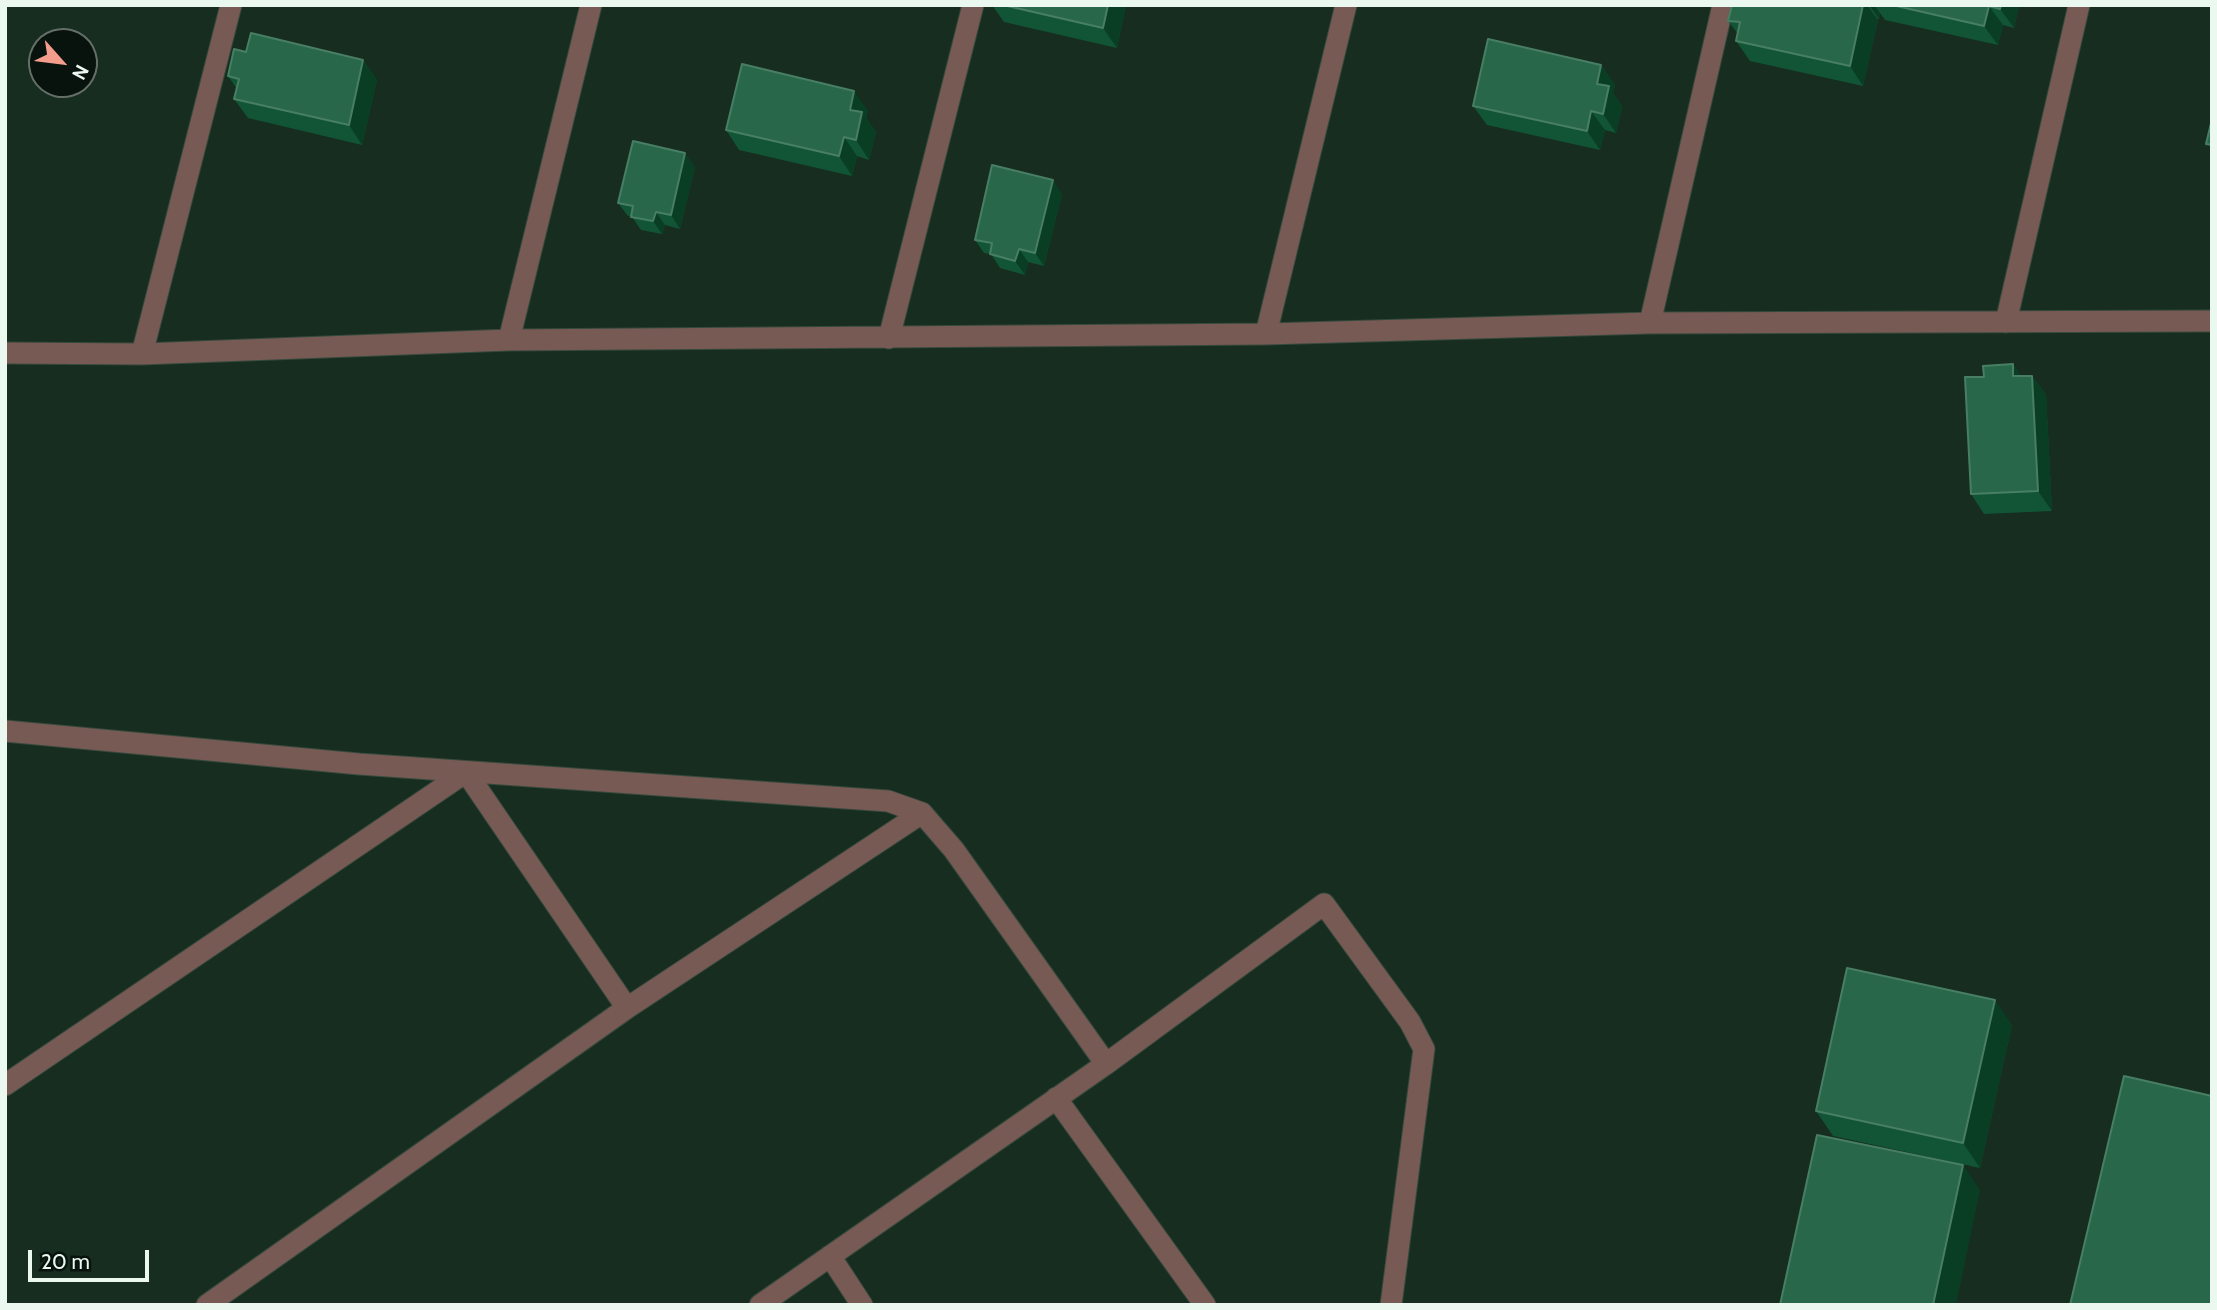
<!DOCTYPE html>
<html>
<head>
<meta charset="utf-8">
<style>
	body { margin:0 }
	#map { position:relative; width:2217px; height:1310px; overflow:hidden; background:#172d1f; font-family:Cabin,sans-serif }
	canvas { display:block }
	.frame { position:absolute; inset:0; border:7px solid #eaf8ef; pointer-events:none }
	.north { position:absolute; left:28px; top:28px; width:70px; height:70px; box-sizing:border-box; background:#09130d; border:2px solid #636f67; border-radius:50%; rotate:118deg; font-size:19px; font-weight:700; line-height:28px; text-align:center; color:#eaf8ef }
	.north::after { content:''; display:block; margin:auto; width:24px; height:32px; background:#f49d8c; clip-path:polygon(50% 0,100% 100%,50% 72%,0 100%) }
	.scale { position:absolute; left:28px; top:1250px; width:121px; height:32px; box-sizing:border-box; border:4px solid #eaf8ef; border-top:0; padding-left:9px; font-size:21px; line-height:24px; white-space:nowrap; color:#eaf8ef; -webkit-text-stroke:5px #09130d; paint-order:stroke }
</style>
</head>
<body>
<div id="map">
<canvas width="2217" height="1310"></canvas>
<div class="frame"></div>
<div class="north">N</div>
<div class="scale">20 m</div>
</div>
<script>
const c = document.querySelector('canvas').getContext('2d');
c.lineJoin = 'round';
const poly = rows => new Path2D(rows.map(r => 'M' + r).join(''));
function trace(path, color, width, dash) { c.strokeStyle = color; c.lineWidth = width; c.lineCap = dash ? 'butt' : 'round'; c.setLineDash(dash || []); c.stroke(path); }
function fillPath(path, color) { c.fillStyle = color; c.fill(path, 'evenodd'); }
const street = poly([
	[2006,322,2079,5],
	[1650,323,1723,5],
	[1266,334,1346,5],
	[889,338,973,5],
	[509,340,591,5],
	[5,353,142,354,509,340,1266,334,1650,323,2212,321],
	[142,354,231,5],
	[5,731,359,764,888,801,922,813,954,850,1106,1064],
	[5,1085,466,772,627,1008],
	[1056,1098,1205,1305],
	[830,1256,862,1305],
	[207,1305,627,1008,922,813],
	[760,1305,1106,1064,1324,904,1410,1022,1424,1049,1391,1305]
]);
trace(street, '#35493c', 23);
trace(street, '#775a54', 21);
fillPath(poly([
	[992,5,1126,5,1117,48,1004,22],
	[1732,5,2019,5,2014,28,2003,25,1998,45,1885,20,1880,13,1879,19,1876,19,1878,20,1863,86,1750,61,1736,41,1738,34,1728,21],
	[246,52,363,60,377,80,362,145,248,118,234,99,237,89,228,76],
	[1601,65,1615,85,1613,93,1622,106,1616,133,1605,130,1600,150,1487,125,1473,106],
	[868,111,866,118,876,132,869,160,857,156,852,176,739,150,726,130],
	[695,167,680,229,665,225,662,234,641,230,632,217,628,216,618,203],
	[1062,194,1044,266,1028,262,1025,275,1000,268,991,254,984,253,975,240],
	[2013,364,2021,376,2032,376,2046,395,2052,511,1984,514,1971,494,1984,377],
	[2012,1025,1980,1168,1833,1136,1816,1111]
]), '#115536');
fillPath(poly([
	[1108,5,1126,5,1117,48,1103,28],
	[1863,5,1867,5,1878,20,1863,86,1850,66],
	[1869,5,1874,5,1880,13,1879,19],
	[2001,5,2019,5,2014,28,2000,9],
	[1989,6,2003,25,1998,45,1984,26],
	[363,60,377,80,362,145,349,125],
	[1601,65,1615,85,1613,93,1622,106,1616,133,1603,114,1597,84],
	[854,91,868,111,866,118,876,132,869,160,856,140,850,110],
	[1591,111,1605,130,1600,150,1587,131],
	[844,137,857,156,852,176,839,156],
	[685,153,695,167,680,229,671,215],
	[1053,180,1062,194,1044,266,1035,253],
	[656,212,665,225,662,234,653,221],
	[1019,249,1028,262,1025,275,1015,261],
	[2013,364,2027,384,2013,376],
	[2032,376,2046,395,2052,511,2038,491],
	[1995,1000,2012,1025,1980,1168,1963,1143],
	[1963,1165,1980,1190,1956,1305,1933,1305]
]), '#0a3e24');
const building = poly([
	[1003,5,1108,5,1103,28,1003,5],
	[1732,5,1863,5,1850,66,1736,41,1740,22,1728,21,1732,5],
	[1892,5,2001,5,2000,9,1989,6,1984,26,1892,5],
	[251,33,363,60,349,125,234,99,239,79,228,76,234,49,246,52,251,33],
	[1488,39,1601,65,1597,84,1609,86,1603,114,1591,111,1587,131,1473,106,1488,39],
	[742,64,854,91,850,110,862,112,856,140,844,137,839,156,726,130,742,64],
	[2212,119,2212,145,2206,144,2212,119],
	[633,141,685,153,671,215,656,212,653,221,631,217,633,206,618,203,633,141],
	[992,165,1053,180,1035,253,1019,249,1015,261,990,254,992,243,975,240,992,165],
	[2013,364,2013,376,2032,376,2038,491,1971,494,1965,377,1984,377,1983,366,2013,364],
	[1847,968,1995,1000,1963,1143,1816,1111,1847,968],
	[2124,1076,2212,1096,2212,1305,2070,1305,2124,1076],
	[1817,1135,1963,1165,1933,1305,1780,1305,1817,1135]
]);
fillPath(building, '#29674a');
trace(building, '#477e64', 2);
</script>
</body>
</html>
